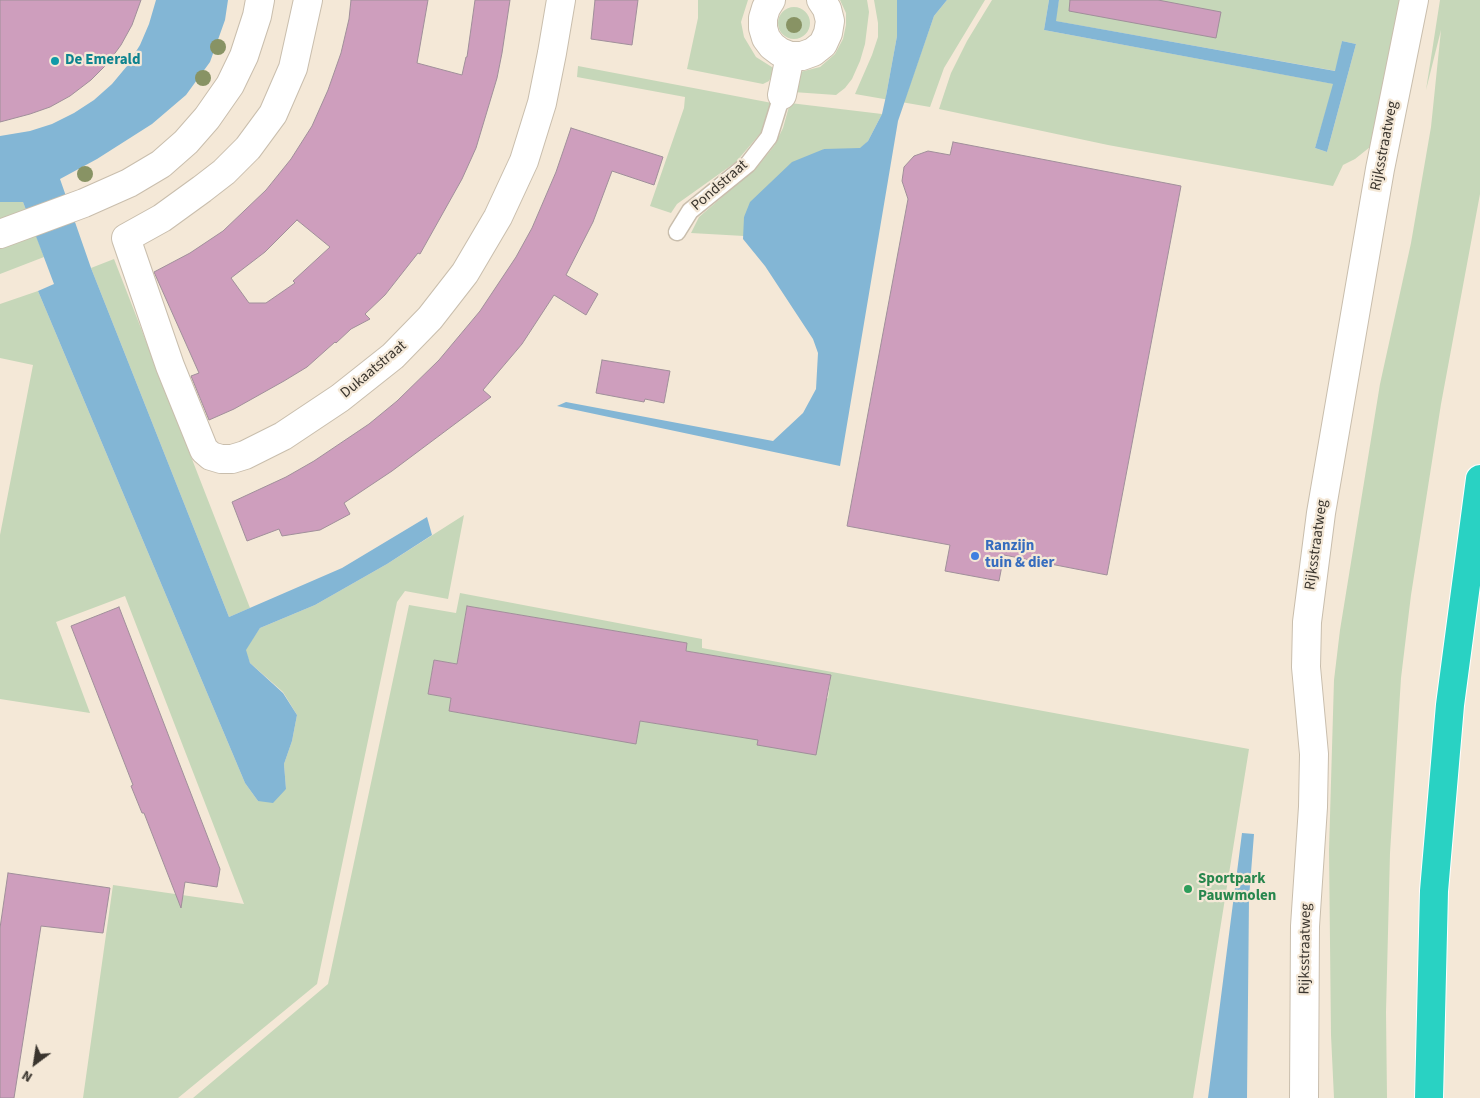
<!DOCTYPE html>
<html>
<head>
<meta charset="utf-8">
<style>
	body { margin:0 }
	#map { position:relative; width:1480px; height:1098px; overflow:hidden; background:#f4e8d7; font-family:"Source Sans 3",sans-serif }
	canvas { display:block }
	.north { position:absolute; left:10px; top:1038px; width:50px; height:50px; -webkit-text-stroke:4px #f4e8d7; paint-order:stroke; rotate:211deg; font-size:14px; font-weight:700; line-height:20px; text-align:center; color:#3a352e }
	.north::after { content:''; display:block; margin:auto; width:18px; height:22px; background:#3a352e; clip-path:polygon(50% 0,100% 100%,50% 72%,0 100%) }
</style>
</head>
<body>
<div id="map">
<canvas width="1480" height="1098"></canvas>
<div class="north">N</div>
</div>
<script>
const c = document.querySelector('canvas').getContext('2d');
c.lineJoin = 'round';
function fillPath(path, color) { c.fillStyle = color; c.fill(path, 'evenodd'); }
const poly = rows => new Path2D(rows.map(r => 'M' + r).join(''));
function trace(path, color, width, dash) { c.strokeStyle = color; c.lineWidth = width; c.lineCap = dash ? 'butt' : 'round'; c.setLineDash(dash || []); c.stroke(path); }
function label(font, color, halo, rows, align = 'center') {
  c.font = font + ' "Source Sans 3",sans-serif'; c.lineWidth = 4.5; c.setLineDash([]); c.textBaseline = 'middle'; c.strokeStyle = halo; c.fillStyle = color; for (const [text, x, y, turn = 0] of rows) {
    c.save(); c.translate(x, y); c.rotate((+turn || 0) * Math.PI / 180); c.textAlign = isNaN(turn) ? turn : align; if (halo) c.strokeText(text, 0, 0); c.fillText(text, 0, 0); c.restore();
  }
}
fillPath(poly([
	[698,0,748,0,741,22,744,37,756,57,775,69,769,81,763,84,687,69,698,18],
	[840,0,867,0,869,12,865,44,860,61,852,79,845,88,836,95,793,92,796,73,820,67,835,54,843,39,846,25,846,13],
	[874,0,897,0,897,36,886,96,905,99,934,16,947,0,985,0,944,68,930,107,855,94,872,55,878,37,878,23],
	[992,0,1049,0,1044,30,1334,84,1315,148,1327,152,1356,44,1342,41,1336,71,1055,21,1059,0,1402,0,1370,147,1355,159,1343,165,1333,186,1108,145,939,109,951,73,967,41],
	[1440,0,1480,0,1480,194,1441,404,1411,595,1401,678,1390,853,1386,1012,1387,1098,1334,1098,1331,1035,1329,850,1334,680,1340,630,1380,384,1411,243,1431,127,1441,30,1426,90],
	'778 23a16 16 0 1 1 32 0a16 16 0 1 1-32 0Z',
	[578,66,772,103,764,129,736,162,677,204,671,213,650,206,684,108,685,97,577,77],
	[790,103,882,114,868,141,860,149,824,149,744,217,744,236,691,233,699,217,758,166,774,146,783,128],
	[0,202,23,202,26,210,0,220],
	[36,235,44,257,0,274,0,248],
	[114,259,250,608,229,617,91,268],
	[38,291,245,783,258,801,286,789,284,764,292,741,297,715,283,692,250,663,245,650,260,628,315,605,387,564,464,515,448,599,405,591,397,602,317,984,178,1098,83,1098,113,885,244,904,125,596,56,622,90,713,0,699,0,535,33,365,0,358,0,304],
	[460,593,702,639,702,648,1249,749,1193,1098,193,1098,328,984,409,605,456,613],
	[467,606,687,643,686,651,831,675,828,698,745,738,640,721,636,743,449,711,451,698,428,694,434,660,457,664]
]), '#c6d7b9');
fillPath(poly([
	[156,0,228,0,225,20,210,62,186,95,152,124,97,159,60,179,91,268,229,617,342,568,427,517,432,535,387,564,315,605,260,628,246,650,250,663,283,693,297,715,292,741,284,764,286,789,273,803,258,801,245,783,38,291,54,284,23,202,0,202,0,136,30,131,52,124,74,113,94,100,112,84,127,66,140,45,149,24],
	[897,0,947,0,934,16,898,121,840,466,557,406,566,402,773,441,803,413,816,389,818,353,813,339,765,266,743,239,744,217,750,202,792,162,824,149,860,148,868,141,882,114,886,96,897,36],
	[1049,0,1059,0,1056,21,1335,71,1342,41,1356,44,1327,152,1315,148,1333,84,1044,30],
	[1242,833,1254,834,1249,898,1247,1098,1208,1098]
]), '#83b6d5');
const building = poly([
	[0,0,141,0,132,25,121,45,107,64,91,80,70,96,50,107,30,114,0,122,0,0],
	[351,0,428,0,417,63,462,75,466,57,467,57,475,0,510,0,502,53,497,78,476,148,462,179,420,254,418,253,385,295,365,314,370,319,351,329,336,343,335,342,307,367,284,381,234,409,209,420,191,376,199,373,154,272,190,253,223,231,266,190,291,159,312,126,328,90,341,53,349,19,351,0],
	[297,220,330,247,293,281,295,283,266,303,249,303,231,278,265,252,297,220],
	[595,0,638,0,632,45,591,39,595,0],
	[1070,0,1158,0,1221,12,1216,38,1069,11,1070,0],
	[571,128,663,157,654,185,612,171,593,222,566,275,598,294,586,315,554,295,522,344,483,390,491,397,392,471,344,503,350,514,320,530,282,536,279,529,247,541,232,502,286,477,314,461,369,424,397,401,439,360,480,311,516,257,532,228,556,172,571,128],
	[953,142,1181,186,1107,575,1004,555,999,581,945,571,950,545,847,526,908,199,902,181,904,167,914,156,928,151,950,155,953,142],
	[602,360,670,371,664,403,645,399,644,402,596,393,602,360],
	[467,606,687,643,686,651,831,675,816,755,757,745,758,740,640,721,636,744,449,711,451,698,428,694,434,660,457,664,467,606],
	[119,607,220,869,217,887,185,882,181,908,144,813,142,813,131,786,133,785,71,626,119,607],
	[8,873,110,888,103,933,41,926,14,1098,0,1098,0,928,8,873]
]);
fillPath(building, '#ce9ebd');
trace(building, '#a08f9a', 1);
const service = poly([
	[677,232,690,211,748,164,769,137,782,95]
]);
const minor = poly([
	[308,0,293,68,273,114,248,148,224,172,202,189,162,218,126,238,170,366,204,450,211,456,221,459,232,459,245,455,283,436,340,398,393,356,430,318,465,273,498,217,524,161,542,103,552,53,561,0],
	[771,0,766,8,763,18,763,28,766,38,772,46,780,52,790,56,802,56,813,52,823,44,828,33,830,21,827,9,821,0],
	[782,95,790,56],
	[1304,1098,1305,926,1313,807,1314,754,1306,667,1307,622,1321,513,1380,169,1414,0]
]);
const tertiary = poly([
	[0,234,84,203,129,183,161,164,186,142,207,118,230,85,244,56,257,16,260,0]
]);
const motorway = poly([
	[1429,1098,1434,891,1450,705,1480,479]
]);
trace(service, '#c9bead', 19);
trace(minor, '#c9bead', 30);
trace(tertiary, '#c9bead', 30);
trace(motorway, '#fff', 30);
trace(service, '#fff', 16);
trace(minor, '#fff', 28);
trace(tertiary, '#fff', 28);
trace(motorway, '#29d2c3', 28);
c.fillStyle = '#889364';
for (const [x, y] of [
	[794,25],
	[218,47],
	[203,78],
	[85,174]
]) { c.beginPath(); c.arc(x, y, 8, 0, 2 * Math.PI); c.fill(); }
for (const [x, y, r, color] of [
	[55,61,5,"#0f9aa8"],
	[975,556,5,"#3f7fe0"],
	[1188,889,5,"#2e9e5b"]
]) { const dot = new Path2D(); dot.arc(x, y, r, 0, 2 * Math.PI); c.fillStyle = color; c.fill(dot); trace(dot, '#f4e8d7', 2); }
label('bold 15px', '#0d838f', '#f4e8d7', [
	["De Emerald",65,61]
], 'left');
label('15px', '#3a352e', '#f4e8d7', [
	["Rijksstraatweg",1385,146,-79],
	["Pondstraat",720,186,-41],
	["Dukaatstraat",374,370,-40],
	["Rijksstraatweg",1317,545,-82],
	["Rijksstraatweg",1306,949,-89]
]);
label('bold 15px', '#366cbe', '#f4e8d7', [
	["Ranzijn",985,547],
	["tuin & dier",985,564]
], 'left');
label('bold 15px', '#27864d', '#f4e8d7', [
	["Sportpark",1198,880],
	["Pauwmolen",1198,897]
], 'left');
</script>
</body>
</html>
